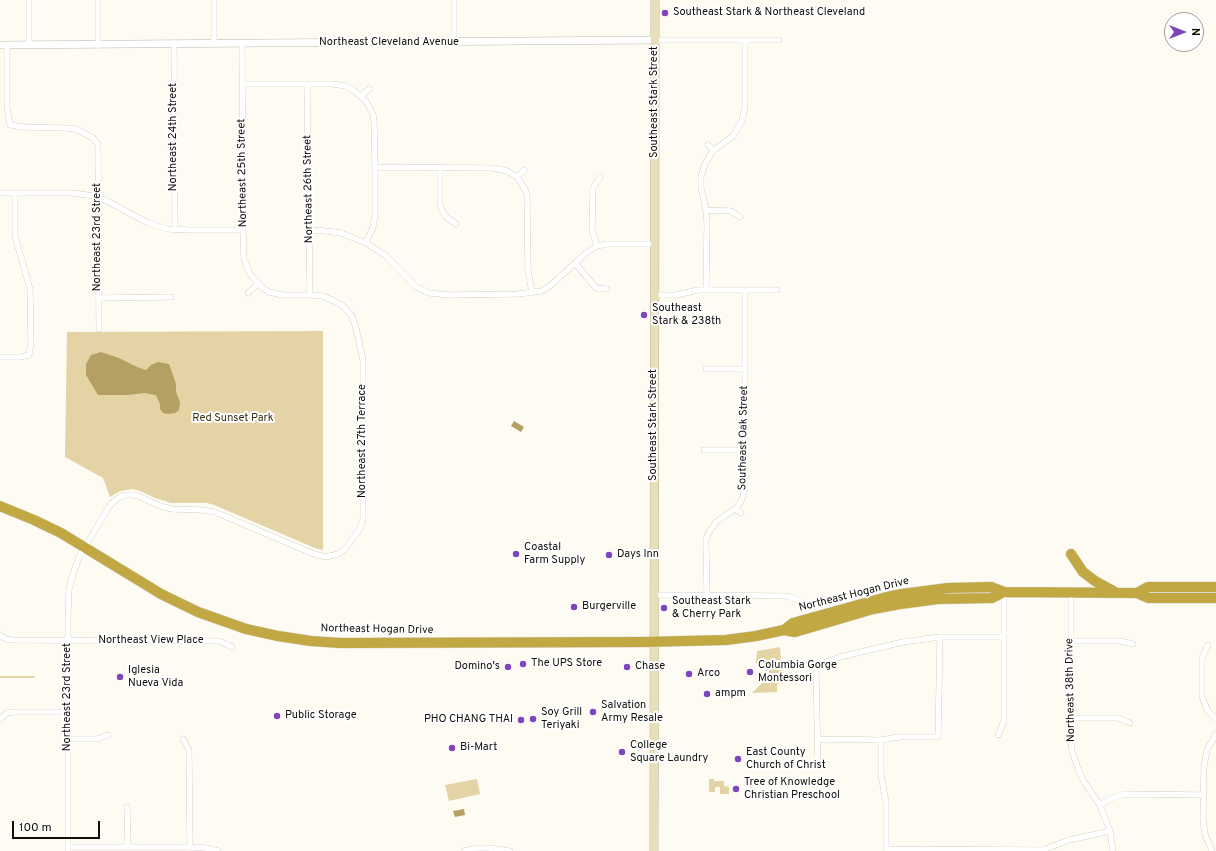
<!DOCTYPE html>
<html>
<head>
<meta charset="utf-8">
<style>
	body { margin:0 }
	#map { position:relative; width:1216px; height:851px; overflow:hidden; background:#fefbf2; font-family:Overpass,sans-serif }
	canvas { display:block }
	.north { position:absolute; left:1164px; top:12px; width:40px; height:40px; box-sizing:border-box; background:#fff; border:1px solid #a09f9d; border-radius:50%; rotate:90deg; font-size:11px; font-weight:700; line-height:16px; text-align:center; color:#110f0a }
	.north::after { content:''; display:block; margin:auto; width:14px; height:18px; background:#7e46bd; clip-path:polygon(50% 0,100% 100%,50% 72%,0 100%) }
	.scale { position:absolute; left:12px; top:821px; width:88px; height:18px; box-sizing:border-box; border:2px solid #110f0a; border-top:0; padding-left:5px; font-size:12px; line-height:14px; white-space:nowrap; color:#110f0a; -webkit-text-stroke:3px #fff; paint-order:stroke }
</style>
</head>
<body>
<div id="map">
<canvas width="1216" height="851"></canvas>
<div class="north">N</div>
<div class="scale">100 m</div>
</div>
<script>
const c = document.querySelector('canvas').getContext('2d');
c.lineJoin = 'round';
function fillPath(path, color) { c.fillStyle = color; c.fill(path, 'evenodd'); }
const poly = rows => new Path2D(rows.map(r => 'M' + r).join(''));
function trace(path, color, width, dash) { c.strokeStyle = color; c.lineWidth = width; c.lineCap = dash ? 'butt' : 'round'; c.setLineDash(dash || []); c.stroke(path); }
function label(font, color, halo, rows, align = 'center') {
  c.font = font + ' Overpass,sans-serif'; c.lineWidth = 4; c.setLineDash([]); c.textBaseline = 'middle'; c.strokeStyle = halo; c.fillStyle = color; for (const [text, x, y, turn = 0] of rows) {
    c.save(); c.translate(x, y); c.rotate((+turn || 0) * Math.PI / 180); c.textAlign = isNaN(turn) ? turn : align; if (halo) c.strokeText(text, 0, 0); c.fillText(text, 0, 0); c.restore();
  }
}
fillPath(poly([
	[323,331,323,550,315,548,214,505,207,503,171,503,155,498,140,491,133,489,120,491,110,497,103,478,65,457,67,332],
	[780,647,781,663,782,683,777,684,777,692,752,693,762,683,769,683,769,664,756,663,757,651],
	[0,676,35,676,35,678,0,678],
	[477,779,480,794,449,801,445,785],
	[709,779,714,779,714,781,724,781,724,786,729,787,729,794,720,794,720,787,715,787,715,792,709,792]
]), '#e3d3a5');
fillPath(poly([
	[101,352,119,358,137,367,146,370,151,365,158,362,169,364,176,384,176,392,180,402,179,410,175,413,168,414,163,413,160,409,160,404,156,395,144,393,128,395,98,395,86,375,86,364,91,355],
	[514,421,524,427,521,432,511,426],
	[464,809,465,815,455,817,453,811]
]), '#b4a062');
const minor = poly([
	[29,0,29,45],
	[214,0,214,44],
	[454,0,454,42],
	[655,40,779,40],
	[174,44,175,230],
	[7,45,7,108,10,125,23,127,66,128,76,129,93,138,98,144,99,329],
	[98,45,98,0],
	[242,84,332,84,346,86,353,90,366,101,373,114,374,121,375,167,375,216,373,227,366,243],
	[307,84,310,295],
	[361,96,369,89],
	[708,145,714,150],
	[375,167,493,168,507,171,517,177,525,189,527,195,528,270,532,293],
	[440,168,440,206,445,216,456,224],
	[517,177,524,170],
	[0,193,72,193,87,195,98,197,113,204,148,223,168,229,189,230,243,230],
	[706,210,731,211,740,217],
	[309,230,326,231,341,233,366,243,385,255,416,287,429,293,449,295,518,294,542,291,551,285,586,253,597,246,607,244,655,244],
	[597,246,592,229,593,188,600,177],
	[575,263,596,288,607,289],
	[706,290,707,224,706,210,701,188,701,177,705,164,709,157,714,150,733,136,742,121,745,106,745,40],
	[248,293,258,284],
	[654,295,676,295,698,290,777,290],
	[99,298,171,297],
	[0,357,21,357,29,355,31,344,30,289,15,236,15,194],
	[706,369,745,369],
	[704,450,745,450],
	[735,509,741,513],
	[1071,593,1071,740,1072,751,1078,769,1084,782,1100,805,1110,831,1113,851],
	[654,595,787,596,800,600],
	[707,595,706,546,706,539,709,532,717,521,735,509,740,503,743,496,745,489,745,290],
	[0,635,6,639,12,640,219,641,232,647],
	[1071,641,1120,641,1133,644],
	[1208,645,1202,658,1202,697,1208,711,1216,719],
	[1071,718,1118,718,1130,723],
	[0,719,7,713,14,712,68,712],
	[998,735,1004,721,1004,592],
	[68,739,97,739,108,735],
	[183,739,189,750,190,847],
	[817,739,881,740,899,737,938,737,940,637],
	[881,740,881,775,886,802,886,851],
	[818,767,816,669,818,665,840,657,903,642,940,637,1003,637],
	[1100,805,1112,798,1125,794,1203,795],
	[127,807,128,847],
	[68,847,190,847,206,848,218,851],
	[886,849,1043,850,1069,840,1110,831],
	[68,851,68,616,69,589,73,574,79,557,109,507,114,501,123,495,133,495,138,496,160,506,172,509,201,510,215,512,314,554,326,557,338,554,344,550,359,530,363,519,363,360,356,328,352,316,342,305,336,302,323,296,310,295,282,295,269,292,263,288,253,278,249,272,244,259,243,230,242,44],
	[464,851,478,848,489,848,510,851],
	[1212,851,1205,834,1203,820,1204,766,1207,750,1216,734]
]);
const tertiary = poly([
	[0,45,655,40]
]);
const secondary = poly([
	[654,851,655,0]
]);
const trunk = poly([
	[0,506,34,520,61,533,161,594,198,612,246,629,278,636,311,641,340,643,643,642,726,640,756,636,784,630,795,632,873,609,900,604,938,599,992,598,1004,592],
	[1071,554,1083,572,1095,581,1115,592],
	[1137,593,1148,587,1216,587],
	[784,630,793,623,883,598,902,594,948,588,991,587,1004,592,1137,593,1148,598,1216,598]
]);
trace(minor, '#bdb9aa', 6);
trace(tertiary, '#bdb9aa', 8);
trace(secondary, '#bdb9aa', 9);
trace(trunk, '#d9d9d8', 11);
trace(minor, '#fff', 5.5);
trace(tertiary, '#fff', 7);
trace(secondary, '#e8deb8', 8);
trace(trunk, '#c2a842', 10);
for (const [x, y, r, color] of [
	[665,13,4,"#7e46bd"],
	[644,315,4,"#7e46bd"],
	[516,554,4,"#7e46bd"],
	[609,555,4,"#7e46bd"],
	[574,607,4,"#7e46bd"],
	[664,608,4,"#7e46bd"],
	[523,664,4,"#7e46bd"],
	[508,667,4,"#7e46bd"],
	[627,667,4,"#7e46bd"],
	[750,672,4,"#7e46bd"],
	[689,674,4,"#7e46bd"],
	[120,677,4,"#7e46bd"],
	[707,694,4,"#7e46bd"],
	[593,712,4,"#7e46bd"],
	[277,716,4,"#7e46bd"],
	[533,719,4,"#7e46bd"],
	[521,720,4,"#7e46bd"],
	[452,748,4,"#7e46bd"],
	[622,752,4,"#7e46bd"],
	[738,759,4,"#7e46bd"],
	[736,789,4,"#7e46bd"]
]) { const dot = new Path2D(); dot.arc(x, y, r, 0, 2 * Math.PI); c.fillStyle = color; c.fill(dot); trace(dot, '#fff', 1.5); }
label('11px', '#110f0a', '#fff', [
	["Southeast Stark & Northeast Cleveland",673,13],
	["Southeast",652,309],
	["Stark & 238th",652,322],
	["Coastal",524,548],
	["Farm Supply",524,561],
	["Days Inn",617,555],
	["Southeast Stark",672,602],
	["& Cherry Park",672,615],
	["Burgerville",582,607],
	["The UPS Store",531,664],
	["Columbia Gorge",758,666],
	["Montessori",758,679],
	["Domino's",500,667,"right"],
	["Chase",635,667],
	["Iglesia",128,671],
	["Nueva Vida",128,684],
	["Arco",697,674],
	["ampm",715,694],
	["Salvation",601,706],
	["Army Resale",601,719],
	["Soy Grill",541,713],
	["Teriyaki",541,726],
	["Public Storage",285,716],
	["PHO CHANG THAI",513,720,"right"],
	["College",630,746],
	["Square Laundry",630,759],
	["Bi-Mart",460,748],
	["East County",746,753],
	["Church of Christ",746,766],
	["Tree of Knowledge",744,783],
	["Christian Preschool",744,796]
], 'left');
label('11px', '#110f0a', '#fff', [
	["Northeast Cleveland Avenue",389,43],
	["Southeast Stark Street",655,102,-90],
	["Northeast 24th Street",174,137,-90],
	["Northeast 25th Street",243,173,-91],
	["Northeast 26th Street",309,189,-91],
	["Northeast 23rd Street",98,237,-90],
	["Southeast Stark Street",654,425,-90],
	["Southeast Oak Street",744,438,-89],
	["Northeast 27th Terrace",363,441,-90],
	["Northeast Hogan Drive",854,595,-14],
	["Northeast Hogan Drive",377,630,1],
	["Northeast View Place",151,641],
	["Northeast 38th Drive",1071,690,-91],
	["Northeast 23rd Street",68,697,-90]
]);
label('11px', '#3a3114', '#fff', [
	["Red Sunset Park",233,419]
]);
</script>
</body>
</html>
